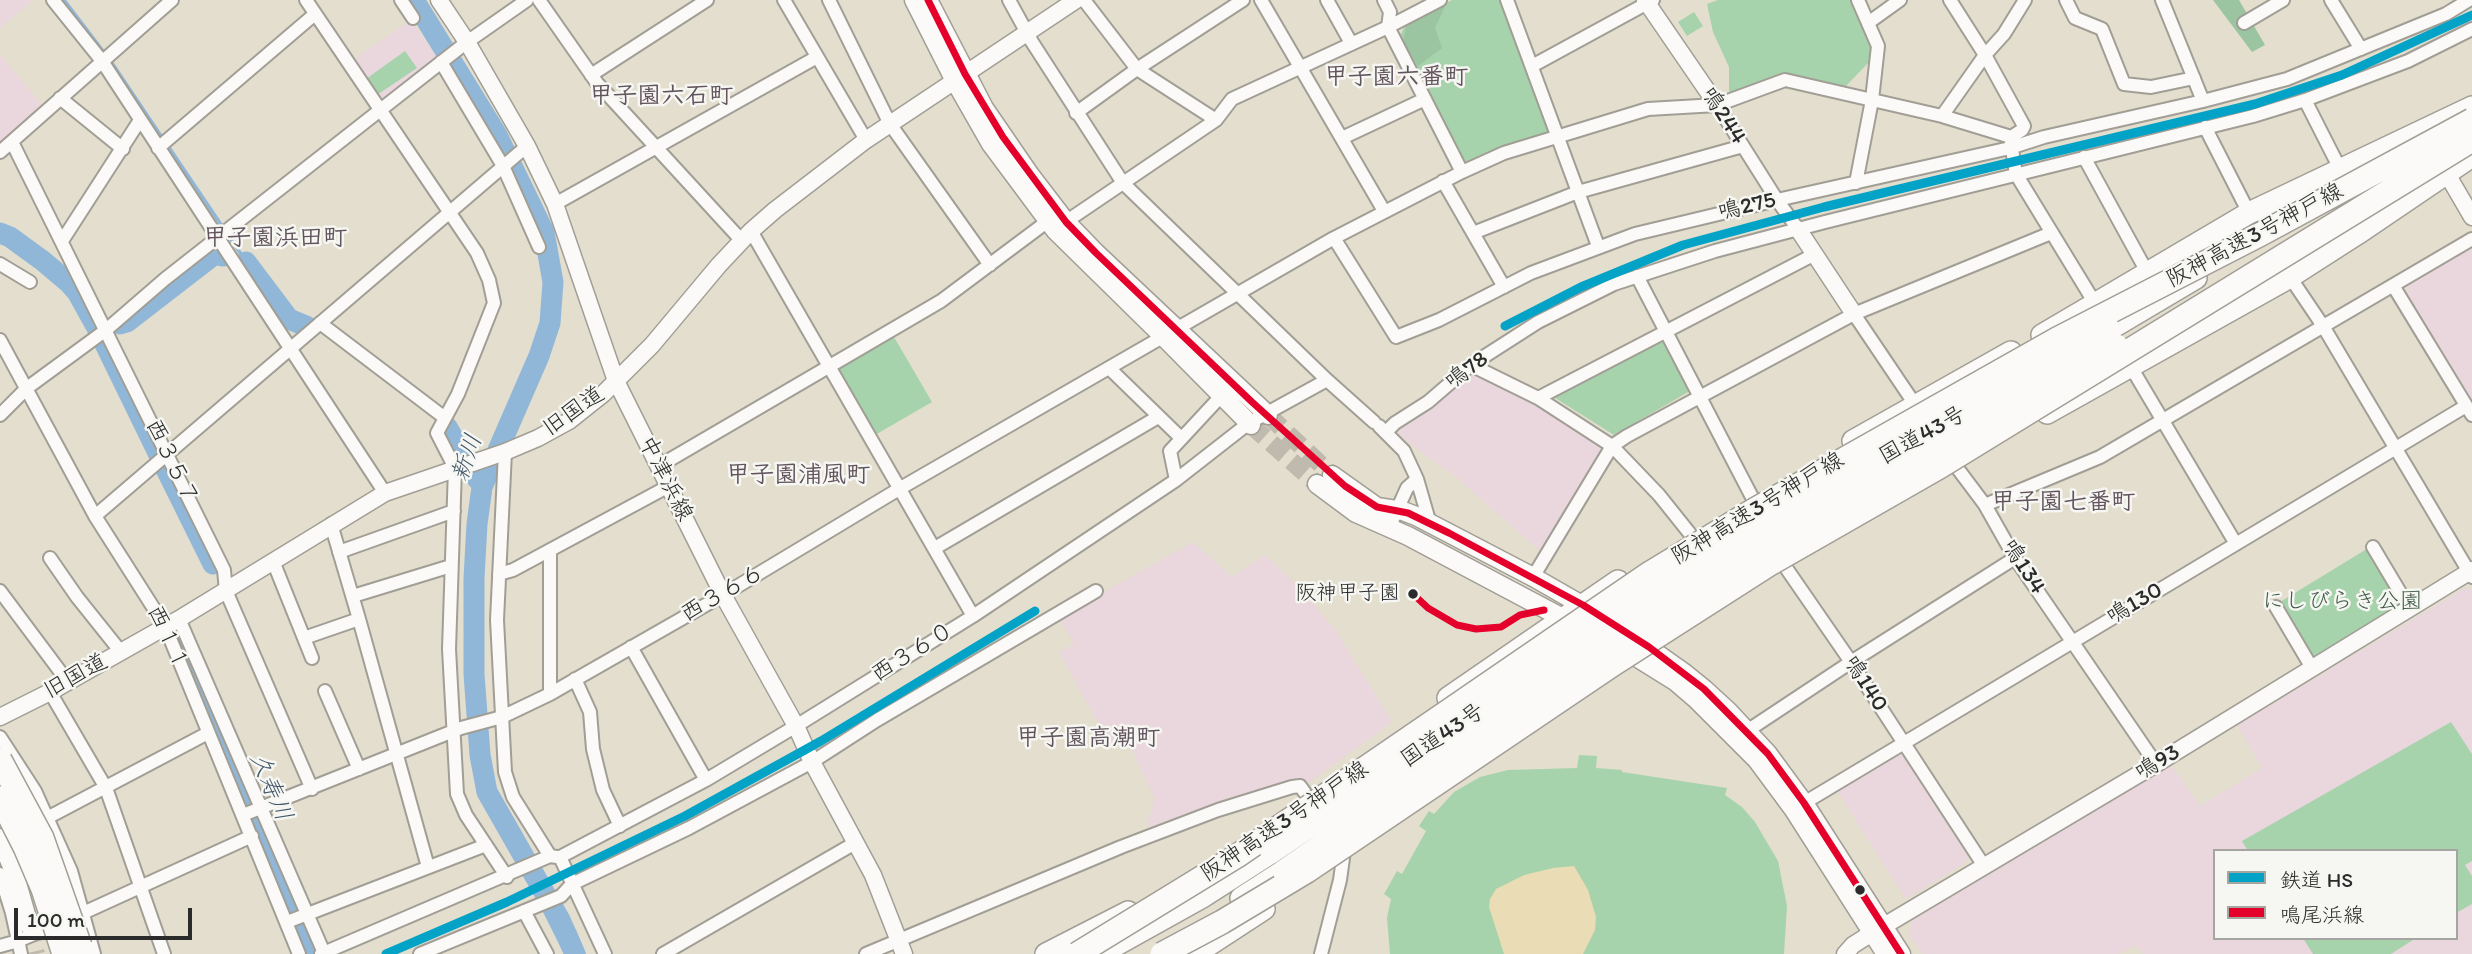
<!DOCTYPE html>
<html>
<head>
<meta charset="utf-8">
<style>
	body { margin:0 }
	#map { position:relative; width:2472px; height:954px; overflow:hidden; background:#e4dece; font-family:Itim,"Klee One",sans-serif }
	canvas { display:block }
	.legend { position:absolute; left:2213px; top:849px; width:245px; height:91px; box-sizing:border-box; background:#f6f6f2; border:2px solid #a5a5a2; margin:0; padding:9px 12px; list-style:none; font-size:21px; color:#2b2b2b }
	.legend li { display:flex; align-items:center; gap:14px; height:35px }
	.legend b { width:35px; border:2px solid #a5a5a2 }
	.scale { position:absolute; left:14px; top:908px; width:178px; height:32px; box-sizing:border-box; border:4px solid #2b2b2b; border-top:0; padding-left:9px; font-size:21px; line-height:24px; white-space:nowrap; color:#2b2b2b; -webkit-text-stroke:5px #f6f6f2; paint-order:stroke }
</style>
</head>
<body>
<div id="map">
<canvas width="2472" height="954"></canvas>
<ul class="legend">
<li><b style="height:9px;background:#02a3c6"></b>鉄道 HS</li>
<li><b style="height:9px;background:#e4002b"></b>鳴尾浜線</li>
</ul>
<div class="scale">100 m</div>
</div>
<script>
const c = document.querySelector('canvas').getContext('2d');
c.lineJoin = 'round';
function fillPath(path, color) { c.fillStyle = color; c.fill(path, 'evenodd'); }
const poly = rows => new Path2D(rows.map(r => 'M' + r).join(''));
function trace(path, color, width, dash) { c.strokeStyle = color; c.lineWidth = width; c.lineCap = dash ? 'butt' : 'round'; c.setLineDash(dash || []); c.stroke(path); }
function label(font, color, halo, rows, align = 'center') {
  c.font = font + ' Itim,"Klee One",sans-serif'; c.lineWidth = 5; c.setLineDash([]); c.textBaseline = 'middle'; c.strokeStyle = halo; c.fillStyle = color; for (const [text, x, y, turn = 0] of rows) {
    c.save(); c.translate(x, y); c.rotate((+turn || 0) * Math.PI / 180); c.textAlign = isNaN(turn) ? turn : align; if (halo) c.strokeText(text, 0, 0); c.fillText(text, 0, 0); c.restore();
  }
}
fillPath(poly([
	[0,0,34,0,0,28],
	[411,20,437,58,379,102,352,61],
	[0,54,42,105,0,142],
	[2472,247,2472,406,2406,296,2408,286],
	[1476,375,1546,408,1599,442,1601,450,1540,551,1456,477,1398,435,1401,426,1430,408,1464,379],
	[1193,542,1232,577,1265,555,1302,590,1336,631,1392,722,1305,785,1296,779,1152,829,1147,823,1155,799,1131,748,1107,739,1059,652,1074,644,1059,617],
	[2465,588,2472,590,2472,954,2143,954,2136,945,2119,954,1923,954,1909,935,1912,919,2171,765,2200,806,2262,768,2237,725],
	[2215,851,2456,851,2456,938,2215,938],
	[1896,754,1903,755,1968,856,1965,863,1906,899,1837,791]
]), '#e9d7dd');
fillPath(poly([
	[1452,0,1501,0,1551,129,1545,137,1500,148,1470,162,1464,161,1399,39,1406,22],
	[1718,0,1853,0,1873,48,1872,59,1846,86,1779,76,1729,93,1729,67,1713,32,1707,4],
	[1694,12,1703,26,1687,36,1678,22],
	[405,51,417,68,377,95,366,79],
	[894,337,932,402,875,435,837,370],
	[1661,340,1690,391,1614,435,1552,396],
	[2370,547,2403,602,2313,657,2280,602],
	[2451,722,2472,754,2472,861,2465,865,2472,876,2472,904,2456,913,2456,851,2248,851,2242,841],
	[1579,755,1597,756,1596,768,1622,770,1622,772,1727,788,1725,795,1742,807,1755,822,1778,861,1787,906,1784,954,1390,954,1387,918,1391,899,1384,894,1397,871,1402,874,1426,831,1419,826,1429,811,1434,814,1454,792,1480,777,1508,770,1577,768],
	[2303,938,2416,938,2391,954,2313,954]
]), '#a6d3ab');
fillPath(poly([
	[2213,0,2239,0,2265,45,2252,52],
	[1447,2,1435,28,1442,48,1418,66,1403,41,1407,23]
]), '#9bc4a0');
fillPath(poly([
	[1574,866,1588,890,1596,917,1595,930,1583,954,1504,954,1489,907,1490,899,1496,889,1524,875,1553,868]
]), '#eadcb4');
fillPath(poly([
	[557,904,576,930,586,954,564,954,542,910]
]), '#91b7d8');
trace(poly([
	[64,0,103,51],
	[112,63,161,136],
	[168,146,224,229],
	[228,235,241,254]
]), '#91b7d8', 3.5);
trace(poly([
	[414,0,497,135,544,232,553,282,550,323,539,356,482,487,477,524,474,578,474,674,480,755,487,792,560,920,575,954],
	[0,233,10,237,43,261,69,283,77,292,97,328],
	[246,262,289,319,308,327],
	[120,324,127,322,215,254,223,256],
	[103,340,159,455],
	[447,427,478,480],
	[164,465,213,564],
	[180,640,313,954]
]), '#91b7d8', 21);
trace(poly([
	[1268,415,1332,475],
	[1251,425,1317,484],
	[29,925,36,954]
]), '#bfbaad', 18, [18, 9]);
const minor = poly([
	[53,0,102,61,385,493],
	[306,0,477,253,489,280,494,303,458,394,437,433,455,468,449,649,457,794,466,815,507,877],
	[401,0,413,18],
	[539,0,597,83,742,241],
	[784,0,866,140],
	[829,0,890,124,990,265],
	[1009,0,1032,42,1123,183,1327,380,1374,422],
	[1084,0,1137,69,1216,120],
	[1261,0,1384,211],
	[1327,0,1351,43],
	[1384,0,1390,12,1388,27,1462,172],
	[1507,0,1598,246],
	[1950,0,1985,55,2024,126,2022,130,2011,137],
	[2066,0,2075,18,2102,29,2124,84,2151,87,2194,78],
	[2162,0,2203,101],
	[2331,0,2361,49],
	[1868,23,1900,0],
	[2244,23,2283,0],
	[441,62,503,166,539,247],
	[1532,66,1653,0],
	[591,75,707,0],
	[60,98,123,149],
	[2305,100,2336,161],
	[1717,105,1777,200,1798,229],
	[1076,113,1137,69,1243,0],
	[1942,116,1985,55,2004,34,2025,0],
	[2205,127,2249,213],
	[1342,138,1425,99],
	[12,142,224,570,226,591,312,789],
	[2011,143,2016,174,2096,305],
	[158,148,315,14],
	[0,152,172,0],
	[2084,157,2147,272],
	[1443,181,1504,287],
	[1856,183,1872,100,1878,46,1858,0],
	[555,204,817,57],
	[1061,225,1216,120,1232,99,1388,27,1440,0],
	[751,231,973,616],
	[1473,233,1578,192,1743,146],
	[1334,238,1396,337,1439,320,1531,273,1635,234,1777,200,2010,148,2044,137,2203,101,2287,79,2446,14,2469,0],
	[62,241,140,120],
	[0,264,30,282],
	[1637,276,1753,499],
	[2290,277,2323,326,2472,577],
	[2394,287,2472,415],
	[1854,314,1918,409],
	[320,323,445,418],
	[0,340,95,516,165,626,299,954],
	[1471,365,1538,398,1612,446,1659,495,1691,535],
	[2131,367,2236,544],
	[1109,368,1181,438],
	[1538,398,1815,254],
	[0,415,27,388,106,330,165,279,379,111,467,42,527,0],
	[1379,426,1404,451,1417,479,1430,524],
	[1386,432,1395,423,1428,402,1471,365,1538,322,1614,284,1715,251,1825,222,2253,116,2305,100,2408,61,2472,29],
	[505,452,497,620,505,772,513,797,550,856],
	[1949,457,1985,505,2015,558,2156,764],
	[659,466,941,301,1048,221],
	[1176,480,1170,451,1222,395],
	[1985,505,2100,457,2472,239],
	[95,516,527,146],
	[331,524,359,619,428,867],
	[1389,528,1407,488,1417,479],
	[2373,547,2410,609],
	[935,548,1158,417],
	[339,552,454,511],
	[50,558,77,597,121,652],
	[273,561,312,658],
	[1782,562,1851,662,1984,866],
	[499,574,513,570,669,486],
	[1533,577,1612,446,1627,436,1854,314,2051,233],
	[0,591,68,682],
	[353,596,451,566],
	[2276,607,2312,668],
	[179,619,324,953],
	[304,638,359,619],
	[631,647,706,780],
	[575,679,590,712,593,749,603,790,620,826],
	[325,691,359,769],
	[50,692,106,788,164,954],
	[550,694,550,550],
	[1747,731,1851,662,2015,558],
	[0,737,35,791,71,871,94,954],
	[1804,803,2466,406],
	[243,815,461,728,502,717,550,694,723,595,899,489,1334,238,1462,172,1504,153,1648,109,1717,105,1785,80,1942,116,2011,137],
	[47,818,208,733],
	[560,857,706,780,796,726,973,616,1176,480,1249,423,1327,380],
	[560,857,605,954],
	[0,874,12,913,21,954],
	[524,911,547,954],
	[287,922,486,845],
	[0,946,18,941,83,913,252,836],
	[321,954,550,856,557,857],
	[420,954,561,896,572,884,689,828,812,762,877,720,1096,591],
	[663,954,855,843],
	[866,954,1121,847,1218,810,1292,787,1300,786,1308,797],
	[1321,954,1340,880,1344,851]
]);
const tertiary = poly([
	[439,0,467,42,527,146,555,204,616,381,723,595,796,726,812,762,873,875,904,954],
	[1645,0,1717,105],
	[2447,174,2472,217],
	[1798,229,1854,314],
	[0,717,50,692,179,619,385,493,505,452,538,438,569,421,603,394,652,345,719,265,751,231,775,210,866,140,1076,0],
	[1845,954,1853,945,1872,933,2156,764,2472,570]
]);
const secondary = poly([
	[914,0,955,81,991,144,1055,230,1163,336,1251,425],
	[928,0,984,108,1030,175,1066,222,1096,253,1268,415],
	[1332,475,1377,507,1403,511,1416,516,1533,577,1594,612],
	[1317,484,1356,513,1408,536,1572,623],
	[1635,638,1683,672,1704,689,1728,711,1768,754,1804,803,1901,954],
	[1622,648,1675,681,1696,699,1757,760,1794,810,1886,954],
	[0,838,13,869,29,925]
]);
const trunk = poly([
	[2110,329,2196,278],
	[2042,335,2249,213,2472,107],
	[2047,413,2290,277,2357,234,2472,156],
	[1853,441,2011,352],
	[1448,698,1618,581],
	[1241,898,1283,871],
	[1046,954,1128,912],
	[1100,954,1204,896,1271,853],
	[1195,954,1264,909]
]);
trace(minor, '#a19e95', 16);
trace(tertiary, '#a19e95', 19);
trace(secondary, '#a19e95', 21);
trace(trunk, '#a19e95', 24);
trace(minor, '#fbfaf8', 12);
trace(tertiary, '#fbfaf8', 16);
trace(secondary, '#fbfaf8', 18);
trace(trunk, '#fbfaf8', 21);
const trunkBridge = poly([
	[1271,853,1598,631,1695,568,1771,521,2110,329],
	[1283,871,1612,643,1781,538,2117,345]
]);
const motorwayBridge = poly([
	[0,760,42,838,80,946],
	[0,798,25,847,43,889,64,954],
	[1077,954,1237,856,1650,573,1754,510,2057,339,2261,234,2472,120],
	[1162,954,1222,922,1307,871,1615,663,1768,565,1941,466,2472,140]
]);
trace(trunkBridge, '#a19e95', 24, []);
trace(motorwayBridge, '#a19e95', 26, []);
trace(trunkBridge, '#fbfaf8', 21);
trace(motorwayBridge, '#fbfaf8', 23);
trace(poly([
	[928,0,965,74,1003,137,1066,222,1096,253,1252,402,1345,486,1377,507,1408,513,1449,533,1583,605,1649,647,1704,689,1768,754,1804,803,1901,954],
	[1413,594,1428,608,1457,625,1476,629,1501,627,1520,615,1544,610]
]), '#e4002b', 7);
trace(poly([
	[1505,326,1581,287,1683,245,1824,207,2255,104,2342,75,2472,15],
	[386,954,507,902,685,816,821,741,1035,611]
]), '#02a3c6', 9);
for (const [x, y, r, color] of [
	[1413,594,6,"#2b2b2b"],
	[1860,890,6,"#2b2b2b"]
]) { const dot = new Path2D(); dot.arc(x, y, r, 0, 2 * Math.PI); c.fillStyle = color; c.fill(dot); trace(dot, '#f6f6f2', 2.5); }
label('21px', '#2b2b2b', '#f6f6f2', [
	["阪神甲子園",1400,594]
], 'right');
label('23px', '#2b2b2b', '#f6f6f2', [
	["鳴244",1723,116,57],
	["鳴275",1747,207,-13],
	["阪神高速3号神戸線",2255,236,-28],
	["鳴78",1467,371,-37],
	["旧国道",574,412,-35],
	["国道43号",1923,436,-29],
	["西３５７",171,462,64],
	["中津浜線",665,479,63],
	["阪神高速3号神戸線",1758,509,-31],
	["鳴134",2023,567,57],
	["西３６６",723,594,-30],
	["鳴130",2135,604,-31],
	["西１１",167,638,65],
	["西３６０",913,653,-32],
	["旧国道",76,677,-29],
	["鳴140",1865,684,57],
	["国道43号",1443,736,-34],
	["鳴93",2158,763,-31],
	["阪神高速3号神戸線",1285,822,-34]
]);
label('23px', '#415b49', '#f6f6f2', [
	["にしびらき公園",2342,602]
]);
label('bold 24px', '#62545d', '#f6f6f2', [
	["甲子園六番町",1396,78],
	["甲子園六石町",661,97],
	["甲子園浜田町",275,239],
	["甲子園浦風町",798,476],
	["甲子園七番町",2063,503],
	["甲子園高潮町",1088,739]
]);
label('italic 24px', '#425669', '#f6f6f2', [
	["新川",468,458,-71],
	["久寿川",270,787,67]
]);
</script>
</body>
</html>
